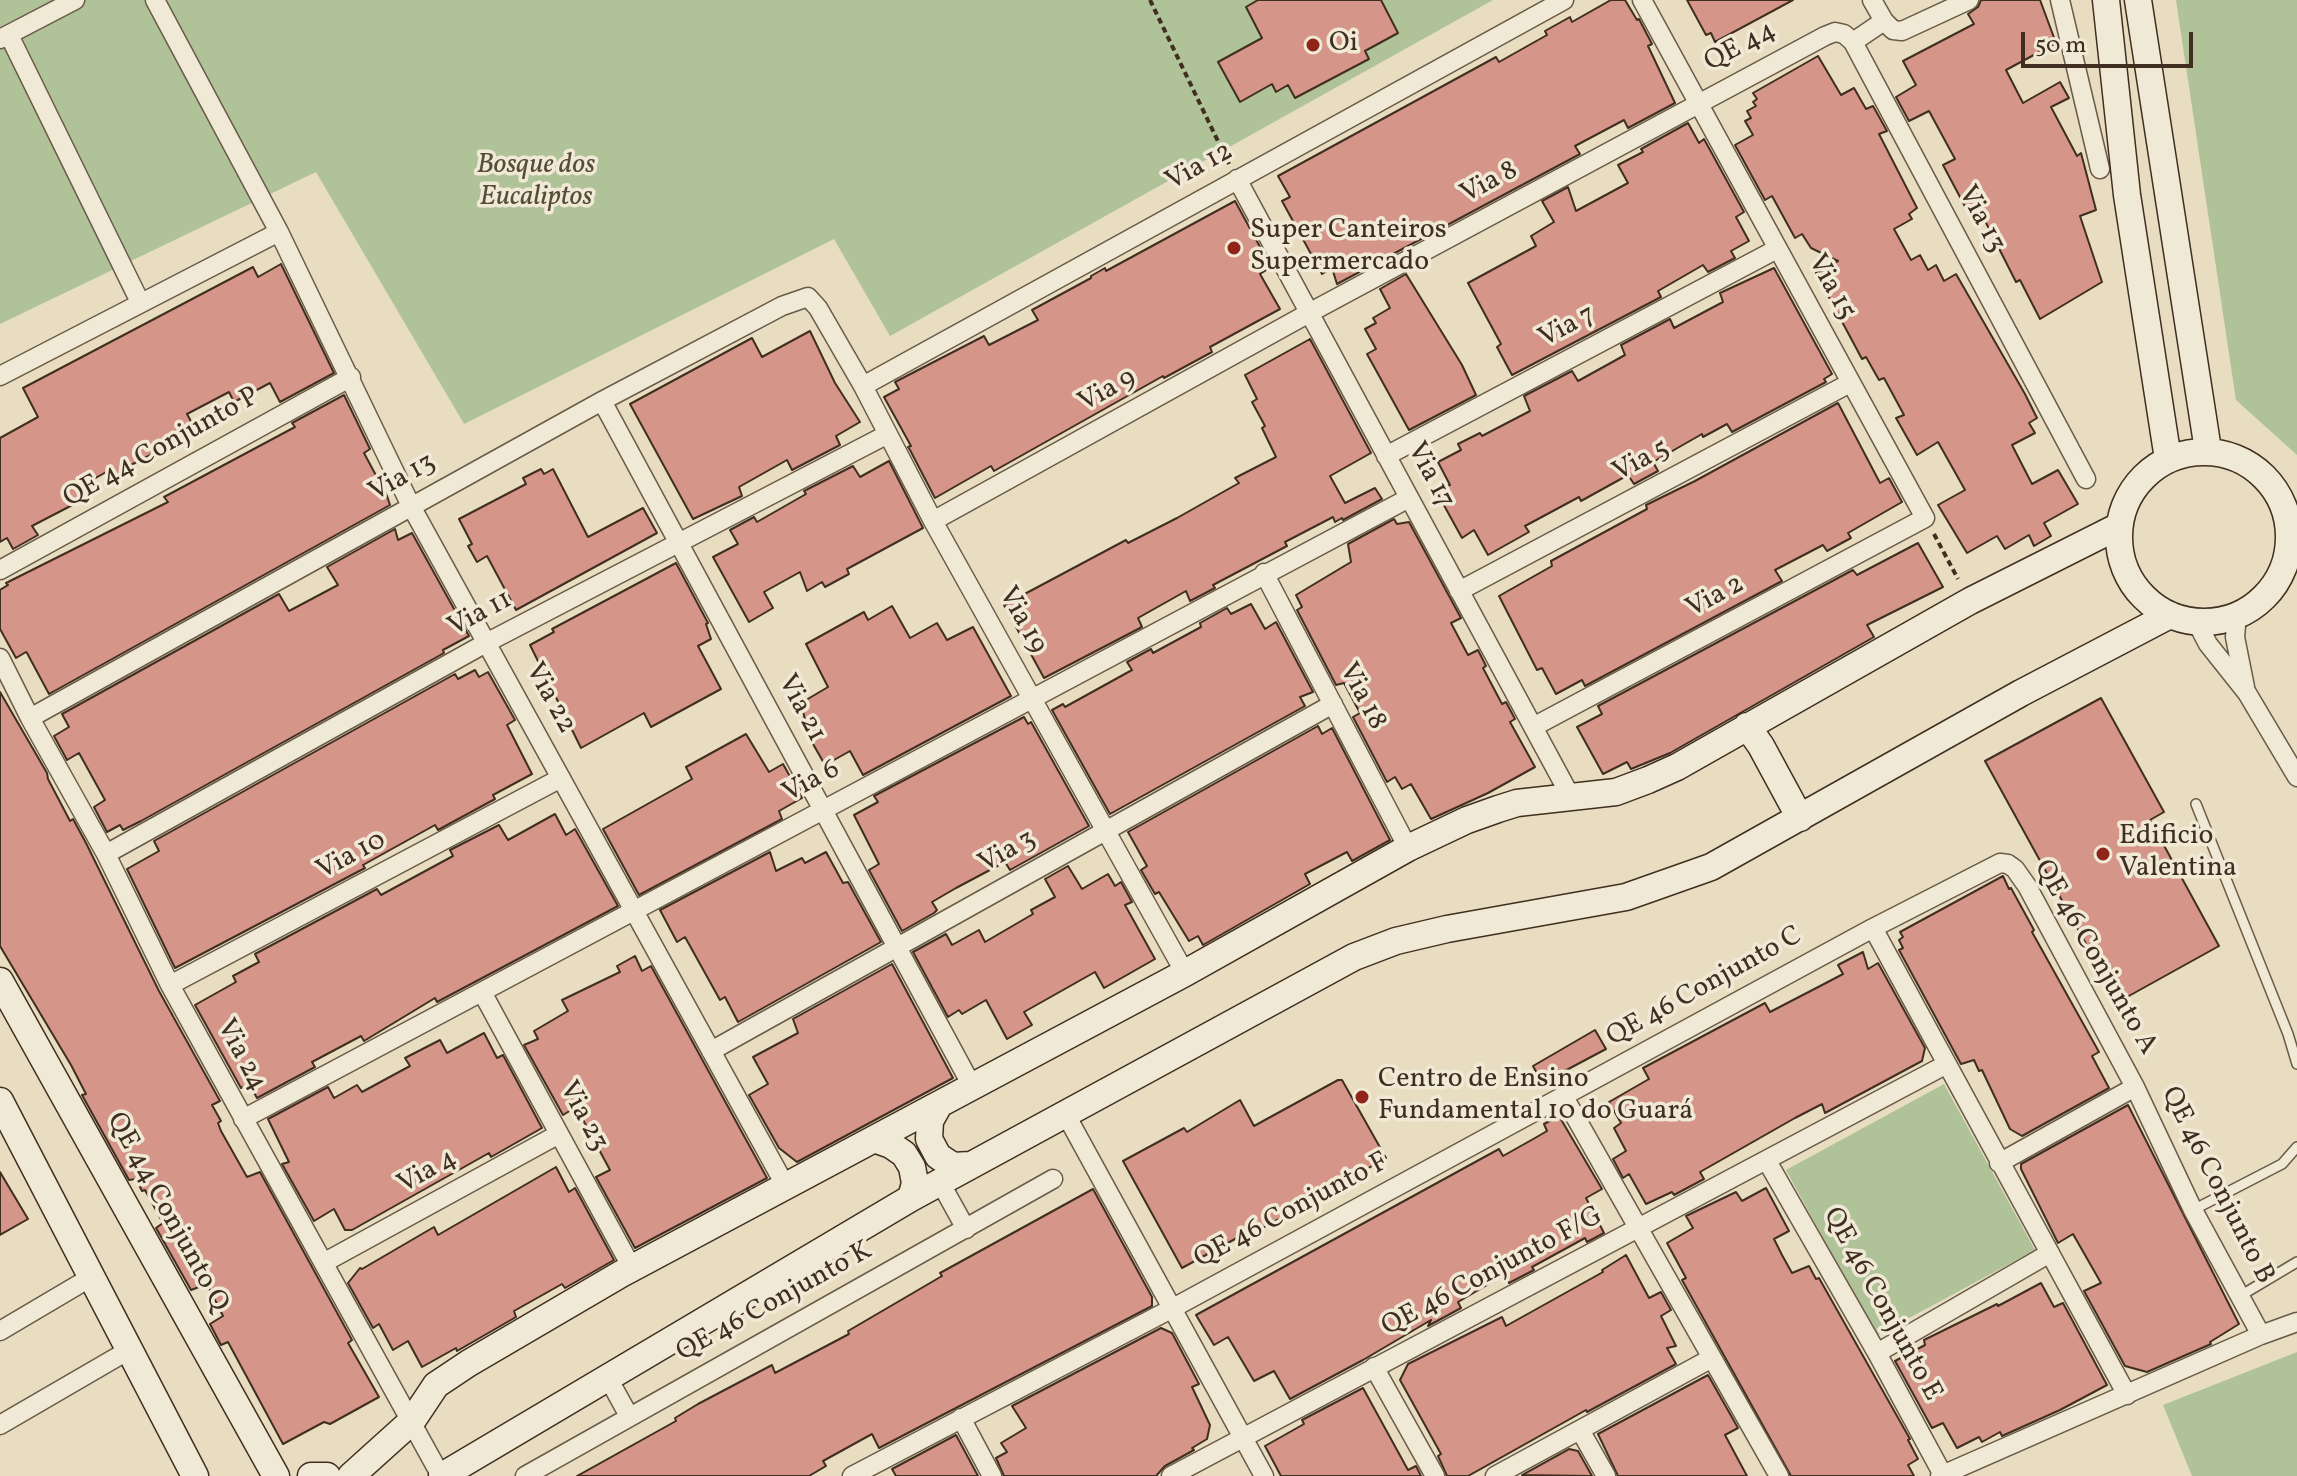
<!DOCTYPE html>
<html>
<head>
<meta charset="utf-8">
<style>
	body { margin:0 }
	#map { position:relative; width:2297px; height:1476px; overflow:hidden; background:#e8ddc0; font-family:Vollkorn,serif }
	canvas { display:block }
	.scale { position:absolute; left:2021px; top:32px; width:172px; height:36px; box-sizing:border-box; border:4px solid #402e20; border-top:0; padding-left:10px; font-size:24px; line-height:28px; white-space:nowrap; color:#402e20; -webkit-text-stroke:6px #f0e9d6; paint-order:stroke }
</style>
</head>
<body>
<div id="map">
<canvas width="2297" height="1476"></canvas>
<div class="scale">50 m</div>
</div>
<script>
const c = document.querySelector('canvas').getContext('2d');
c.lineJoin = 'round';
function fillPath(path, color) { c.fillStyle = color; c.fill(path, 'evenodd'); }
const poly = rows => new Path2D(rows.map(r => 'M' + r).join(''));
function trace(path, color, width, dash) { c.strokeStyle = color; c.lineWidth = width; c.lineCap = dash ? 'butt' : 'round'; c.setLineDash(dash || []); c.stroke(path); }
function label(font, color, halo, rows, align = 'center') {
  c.font = font + ' Vollkorn,serif'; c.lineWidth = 7; c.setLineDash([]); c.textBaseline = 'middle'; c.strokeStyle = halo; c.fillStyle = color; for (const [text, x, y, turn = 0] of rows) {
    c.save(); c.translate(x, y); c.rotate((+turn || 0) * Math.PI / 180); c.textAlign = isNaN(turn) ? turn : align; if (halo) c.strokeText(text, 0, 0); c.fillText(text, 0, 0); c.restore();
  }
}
fillPath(poly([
	[0,0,1493,0,890,336,834,239,464,424,316,172,0,324],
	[2176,0,2297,0,2297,455,2236,400],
	[1944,1084,2035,1250,1876,1336,1786,1170],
	[2297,1352,2297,1476,2192,1476,2163,1405]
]), '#afc298');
const building = poly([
	[1258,0,1381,0,1398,33,1365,51,1369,59,1295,98,1288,85,1276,92,1272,84,1240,102,1218,62,1262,38,1246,7,1258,0],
	[1611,0,1625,0,1637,20,1639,19,1652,44,1648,46,1675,103,1628,128,1624,120,1575,146,1580,154,1337,284,1332,268,1322,274,1282,201,1290,197,1278,176,1496,57,1499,62,1547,35,1545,31,1570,17,1572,22,1611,0],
	[1687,0,1793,0,1715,42,1711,33,1706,35,1687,0],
	[1981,0,2040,0,2056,43,2006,70,2023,103,2060,82,2069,98,2051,107,2077,156,2081,153,2096,210,2080,216,2102,282,2040,319,2020,280,2016,282,1979,209,1969,214,1943,165,1955,159,1929,111,1909,121,1896,97,1916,85,1903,61,1974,24,1968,14,1978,7,1981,0],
	[1818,56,1841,95,1854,88,1866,109,1873,106,1887,131,1879,134,1917,208,1909,214,1912,219,1894,229,1911,260,1920,255,1928,270,1936,265,1944,281,1956,274,2025,394,2037,418,2029,423,2035,433,2012,445,2032,484,2058,470,2078,504,2044,523,2051,536,2034,546,2029,535,2005,549,1997,536,1967,553,1938,505,1965,490,1938,442,1917,455,1896,418,1904,415,1884,378,1879,380,1866,357,1862,359,1816,273,1838,261,1811,248,1802,234,1795,238,1772,196,1765,200,1735,145,1753,135,1745,121,1751,118,1747,111,1756,106,1753,102,1757,99,1753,93,1818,56],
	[1688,123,1699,143,1704,139,1744,212,1736,217,1749,241,1731,251,1735,258,1708,272,1703,265,1658,291,1661,297,1512,375,1497,347,1501,344,1468,283,1536,246,1531,236,1554,222,1542,201,1568,187,1576,211,1628,183,1618,165,1643,152,1641,149,1688,123],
	[1235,201,1271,267,1260,274,1280,309,1210,347,1212,352,1164,378,1163,376,994,471,991,466,935,498,910,450,908,447,911,446,884,397,899,389,895,382,984,336,989,345,1038,320,1032,310,1091,278,1091,276,1105,268,1106,271,1235,201],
	[281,264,334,373,280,402,270,383,234,402,229,392,187,414,192,423,172,434,176,442,127,467,130,472,113,481,108,471,76,489,82,500,32,526,38,535,13,549,7,538,0,542,0,438,38,417,23,388,253,267,258,277,281,264],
	[1774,268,1832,374,1824,379,1826,382,1732,432,1727,424,1703,437,1702,434,1653,462,1658,471,1634,484,1628,475,1581,501,1579,497,1525,526,1529,532,1488,555,1474,530,1462,538,1435,489,1450,485,1438,462,1461,450,1458,444,1480,433,1482,436,1530,411,1524,396,1572,371,1578,381,1625,355,1621,345,1670,319,1674,328,1723,302,1720,293,1774,268],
	[1406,274,1462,365,1476,395,1409,430,1367,354,1376,349,1365,329,1376,323,1373,318,1390,308,1380,289,1406,274],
	[810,331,835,383,860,422,836,436,840,445,792,470,787,460,739,487,742,496,693,519,630,404,752,338,762,357,810,331],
	[1310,339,1371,453,1330,476,1345,503,1375,488,1382,499,1343,520,1342,518,1335,522,1333,517,1285,542,1287,546,1213,585,1215,588,1190,601,1186,591,1138,618,1142,627,1044,678,1004,605,1126,540,1128,543,1177,518,1239,483,1235,478,1276,457,1262,428,1265,426,1252,402,1257,399,1245,375,1310,339],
	[344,395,370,449,364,453,387,496,390,505,49,694,27,653,26,652,16,658,0,629,0,590,8,585,6,583,168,502,164,497,295,427,292,423,344,395],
	[1838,403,1880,483,1889,478,1902,502,1848,533,1851,538,1827,551,1823,545,1775,570,1782,581,1585,686,1582,680,1556,694,1542,668,1537,670,1499,596,1552,566,1551,561,1647,509,1646,505,1695,481,1838,403],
	[889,461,923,528,847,569,849,574,825,587,822,582,807,591,800,572,764,592,773,608,749,622,713,557,738,544,730,530,754,517,757,522,806,494,804,491,853,466,860,477,889,461],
	[541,469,544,474,553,469,588,537,643,508,657,533,516,610,487,556,477,562,468,546,472,544,459,519,526,484,523,478,541,469],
	[1394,519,1397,524,1409,522,1461,618,1451,623,1468,655,1478,650,1486,666,1483,668,1502,704,1506,702,1515,719,1510,722,1535,767,1488,793,1431,819,1411,784,1402,789,1395,777,1387,782,1353,717,1360,713,1344,683,1336,685,1297,610,1302,607,1296,595,1351,562,1348,544,1394,519],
	[395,529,398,540,412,533,469,636,443,650,444,653,141,821,123,830,120,825,107,832,94,807,105,800,79,753,67,760,54,736,69,727,62,714,279,594,289,611,338,585,327,567,395,529],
	[1918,543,1943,587,1867,625,1874,637,1670,753,1631,769,1627,762,1603,774,1577,727,1602,714,1598,706,1853,570,1857,575,1918,543],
	[676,563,708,623,706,624,711,639,698,646,721,689,651,727,644,713,581,748,530,645,554,632,552,629,676,563],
	[1251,604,1265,629,1276,622,1313,692,1300,697,1305,706,1110,814,1052,710,1063,704,1065,707,1132,670,1127,662,1151,649,1153,653,1201,627,1200,623,1227,608,1231,614,1251,604],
	[892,606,910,638,937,623,947,640,973,627,1011,696,863,775,850,751,825,765,809,737,801,703,828,687,806,644,864,612,868,620,892,606],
	[475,670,479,677,488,672,515,720,507,725,532,774,493,795,495,799,438,830,435,825,363,865,365,868,175,968,127,869,159,851,154,841,455,674,458,679,475,670],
	[0,692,47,773,48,779,70,821,73,819,86,843,159,991,220,1101,212,1105,221,1121,218,1123,221,1131,247,1177,260,1172,352,1340,348,1343,379,1397,330,1424,324,1422,283,1444,228,1342,221,1345,210,1324,223,1316,207,1284,191,1290,156,1228,163,1223,145,1190,142,1191,136,1179,129,1180,82,1095,86,1094,71,1065,0,946,0,692],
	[2101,698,2164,812,2150,820,2219,946,2118,1002,1985,761,2101,698],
	[1024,717,1028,724,1031,722,1089,826,1010,870,1005,862,956,888,932,902,937,910,934,913,902,931,869,870,879,864,854,815,878,802,874,796,1024,717],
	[1318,726,1322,734,1332,728,1390,840,1352,861,1347,852,1305,874,1310,884,1203,945,1198,936,1189,941,1159,892,1155,894,1141,870,1147,866,1128,832,1318,726],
	[746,734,769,772,783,764,802,798,779,811,782,819,639,895,603,829,692,779,686,767,746,734],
	[555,814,566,835,575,829,618,906,437,1002,435,998,364,1041,361,1036,312,1062,315,1067,257,1098,249,1084,241,1088,195,1005,236,982,233,976,259,962,255,954,377,889,381,895,453,856,450,850,499,825,508,840,555,814],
	[770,852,776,871,802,858,805,863,826,852,843,883,848,882,881,942,738,1022,725,997,720,1000,685,937,677,942,660,910,770,852],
	[1068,866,1082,889,1108,874,1115,886,1121,882,1132,902,1125,905,1155,959,1104,988,1095,972,1024,1012,1032,1025,1007,1039,986,1000,962,1014,959,1010,948,1017,913,952,946,934,952,945,979,930,985,942,1033,914,1031,910,1055,897,1045,879,1068,866],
	[2003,876,2009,889,2011,888,2034,930,2032,932,2099,1052,2092,1056,2109,1088,2022,1136,2010,1129,1982,1070,1979,1071,1974,1060,1961,1064,1899,950,1903,948,1899,940,1903,937,1900,932,2003,876],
	[1863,952,1868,969,1878,963,1925,1048,1922,1061,1825,1113,1822,1104,1795,1118,1700,1172,1704,1179,1674,1195,1672,1192,1646,1204,1629,1174,1623,1178,1613,1159,1626,1151,1614,1128,1621,1123,1609,1102,1649,1079,1643,1068,1765,1003,1770,1012,1824,984,1843,974,1838,965,1863,952],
	[635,956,642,971,651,966,767,1178,635,1248,596,1177,610,1170,576,1107,563,1115,524,1045,538,1039,534,1031,568,1011,562,1000,620,972,617,966,635,956],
	[892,964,953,1078,797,1162,779,1148,749,1095,768,1084,753,1057,798,1033,793,1019,892,964],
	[1595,1030,1606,1049,1542,1083,1533,1066,1595,1030],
	[484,1033,497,1058,503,1055,542,1128,491,1157,489,1153,352,1230,345,1230,334,1209,314,1221,282,1164,289,1162,268,1119,328,1087,334,1098,357,1085,362,1092,410,1066,405,1058,440,1040,447,1053,484,1033],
	[1338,1080,1342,1080,1386,1158,1304,1205,1307,1211,1288,1221,1285,1216,1262,1228,1257,1227,1182,1268,1123,1161,1184,1128,1187,1132,1240,1100,1254,1126,1338,1080],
	[2128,1105,2239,1324,2210,1342,2211,1344,2147,1372,2125,1366,2084,1291,2101,1283,2073,1234,2058,1243,2021,1169,2021,1164,2128,1105],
	[1559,1116,1602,1189,1586,1198,1604,1233,1587,1242,1585,1238,1532,1267,1534,1270,1509,1283,1504,1275,1458,1302,1461,1308,1428,1326,1431,1320,1363,1360,1290,1399,1274,1371,1254,1381,1228,1337,1214,1345,1196,1315,1499,1149,1503,1156,1535,1138,1547,1131,1544,1124,1559,1116],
	[556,1167,569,1192,575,1188,614,1260,565,1288,562,1284,514,1311,516,1317,457,1351,456,1348,422,1367,408,1341,393,1350,379,1324,373,1328,348,1283,360,1268,362,1269,434,1227,438,1235,556,1167],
	[0,1172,28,1219,0,1235,0,1172],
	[1766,1188,1789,1231,1774,1239,1782,1255,1792,1273,1809,1266,1816,1279,1819,1278,1910,1439,1908,1440,1918,1459,1908,1465,1914,1476,1791,1476,1682,1280,1686,1278,1667,1243,1693,1228,1686,1216,1736,1192,1742,1201,1766,1188],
	[1093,1189,1152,1297,1152,1306,879,1448,872,1434,823,1461,826,1466,809,1476,577,1476,676,1421,675,1418,698,1404,772,1365,775,1373,849,1334,848,1331,942,1276,940,1273,1093,1189],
	[1626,1255,1649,1298,1661,1292,1671,1310,1661,1316,1676,1346,1667,1348,1676,1364,1587,1412,1586,1410,1468,1476,1447,1476,1438,1456,1441,1454,1400,1380,1408,1364,1502,1317,1506,1326,1603,1272,1602,1270,1626,1255],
	[2041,1283,2054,1307,2063,1303,2107,1385,2060,1410,2002,1436,2000,1432,1982,1442,1979,1437,1957,1448,1943,1423,1932,1428,1895,1361,1925,1345,1924,1340,1997,1304,1998,1306,2041,1283],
	[1161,1328,1172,1333,1199,1384,1192,1387,1210,1425,1207,1439,1192,1448,1194,1450,1165,1466,1156,1476,1004,1476,996,1458,1007,1452,1001,1443,1026,1428,1012,1406,1161,1328],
	[1708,1375,1738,1428,1725,1435,1747,1476,1618,1476,1598,1434,1708,1375],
	[1363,1388,1408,1470,1416,1466,1421,1476,1281,1476,1265,1446,1304,1424,1302,1420,1363,1388],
	[956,1435,978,1476,896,1476,892,1469,956,1435],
	[1569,1449,1578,1451,1592,1476,1522,1475,1569,1449]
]);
fillPath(building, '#d59588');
trace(building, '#402e20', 2);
const lane = poly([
	[2196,804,2288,1034,2297,1064],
	[2193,1210,2282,1164,2297,1147],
	[2240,1296,2297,1262]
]);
const street = poly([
	[155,0,279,232,411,506,785,1185],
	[1872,0,1884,21,1853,42,2086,479],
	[2060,0,2100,169],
	[1884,21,1893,30,1902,31,1969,0],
	[9,35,140,302],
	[0,39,75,0],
	[1237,179,1572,799],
	[0,376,279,232],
	[863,386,1564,0],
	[602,401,972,1086],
	[1386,456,1777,249],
	[933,521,1309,313,1825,36,1835,32,1844,34,1853,42],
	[0,570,351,377],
	[1264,573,1408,848],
	[1459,591,1850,383],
	[2237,615,2235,637,2245,687],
	[2197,623,2208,644,2247,693,2297,777],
	[0,658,30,718,106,854,170,985,441,1476],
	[30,718,602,401,782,306,808,297,818,308,863,386,933,521,1185,973],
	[1533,727,1925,518,1642,0],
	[106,854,486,643,888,434],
	[1873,928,2127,1395],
	[170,985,561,778],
	[482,992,632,1268],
	[711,1051,1333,704],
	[1564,1097,1779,1476],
	[1065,1113,1264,1476],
	[243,1119,1409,498],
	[1767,1161,1877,1353,1943,1475],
	[1999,1163,2135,1087],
	[940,1182,966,1229],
	[325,1262,559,1134],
	[0,1331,93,1276],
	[1877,1353,2050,1253],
	[1374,1367,1435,1476],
	[608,1378,629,1416],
	[961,1418,992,1476],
	[0,1425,129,1350],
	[1580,1430,1606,1476],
	[525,1476,1053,1179],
	[852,1476,1173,1308,1873,928,2000,863,2008,864,2015,869,2027,886,2135,1087,2193,1210,2261,1335],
	[1171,1476,1947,1064],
	[1495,1476,1712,1358],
	[1940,1476,2261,1335,2297,1322]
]);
const secondary = poly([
	[2106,0,2127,195,2168,459],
	[2138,0,2208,450],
	'2119 537a85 85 0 1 1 170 0a85 85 0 1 1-170 0Z',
	[1747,726,1761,746,1800,818],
	[0,981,276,1476],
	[0,1101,195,1476],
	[939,1105,930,1121,929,1139,938,1156,953,1166,970,1165],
	[874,1139,891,1145,904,1154,912,1167,915,1183,911,1198],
	[311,1476,327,1476],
	[351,1476,412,1421,436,1385,469,1363,621,1274,1185,973,1408,848,1467,820,1498,809,1517,803,1616,792,1648,780,1677,767,1970,601,2119,526],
	[442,1476,911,1198,1354,957,1396,941,1447,929,1626,897,1711,867,2021,693,2170,615]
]);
trace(lane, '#6a5a48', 12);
trace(street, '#6a5a48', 21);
trace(secondary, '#402e20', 29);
trace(poly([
	[1150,0,1229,164],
	[1934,534,1958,579]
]), '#402e20', 4, [6, 4]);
trace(lane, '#f0e9d6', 9);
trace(street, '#f0e9d6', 18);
trace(secondary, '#f0e9d6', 26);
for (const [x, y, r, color] of [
	[1313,45,8,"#8f2418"],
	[1234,248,8,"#8f2418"],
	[2103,854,8,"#8f2418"],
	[1362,1097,8,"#8f2418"]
]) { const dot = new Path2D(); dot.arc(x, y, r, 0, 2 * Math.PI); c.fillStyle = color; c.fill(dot); trace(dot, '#f0e9d6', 3); }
label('28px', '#402e20', '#f0e9d6', [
	["Oi",1329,45],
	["Super Canteiros",1250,232],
	["Supermercado",1250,264],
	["Edificio",2119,838],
	["Valentina",2119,870],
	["Centro de Ensino",1378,1081],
	["Fundamental 10 do Guará",1378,1113]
], 'left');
label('28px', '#402e20', '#f0e9d6', [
	["QE 44",1741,48,-28],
	["Via 12",1200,168,-29],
	["Via 8",1490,184,-28],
	["Via 13",1980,220,62],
	["Via 15",1830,288,61],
	["Via 7",1568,328,-28],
	["Via 9",1108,392,-29],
	["QE 44 Conjunto P",162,449,-29],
	["Via 5",1642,462,-28],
	["Via 17",1429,476,62],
	["Via 13",403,479,-29],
	["Via 2",1716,598,-28],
	["Via 11",481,615,-28],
	["Via 19",1021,621,61],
	["Via 18",1361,697,62],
	["Via 22",549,699,61],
	["Via 21",800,709,62],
	["Via 6",812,783,-28],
	["Via 3",1008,853,-29],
	["Via 10",352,857,-28],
	["QE 46 Conjunto A",2094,958,60],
	["QE 46 Conjunto C",1705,988,-29],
	["Via 24",240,1056,62],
	["Via 23",582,1117,62],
	["Via 4",428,1173,-29],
	["QE 46 Conjunto B",2216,1186,63],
	["QE 46 Conjunto F",1292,1212,-28],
	["QE 44 Conjunto Q",166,1213,61],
	["QE 46 Conjunto F/G",1493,1273,-28],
	["QE 46 Conjunto K",775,1303,-29],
	["QE 46 Conjunto E",1881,1305,61]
]);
label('italic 28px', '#564c38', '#f0e9d6', [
	["Bosque dos",536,167],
	["Eucaliptos",536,199]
]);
</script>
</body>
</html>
